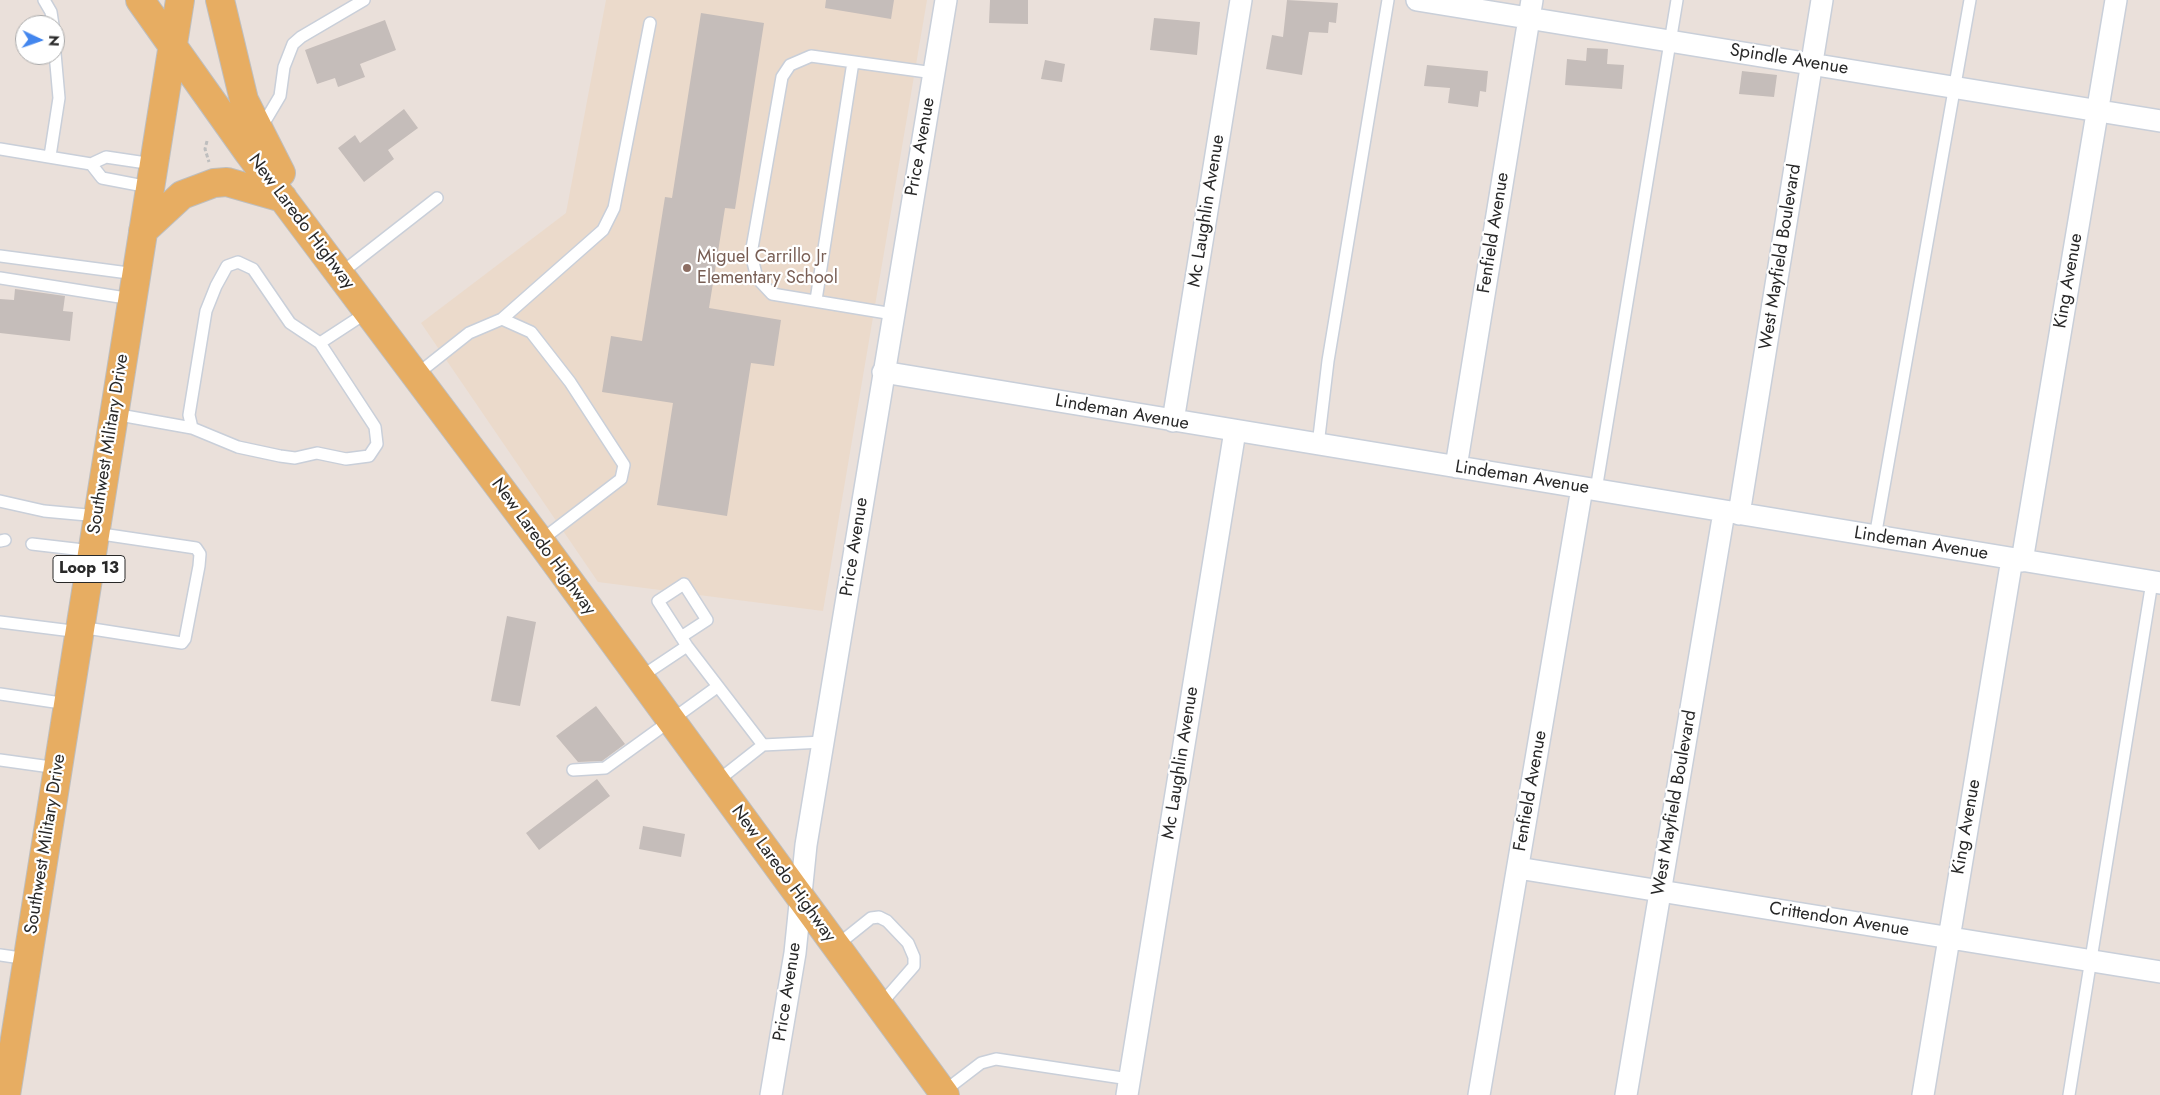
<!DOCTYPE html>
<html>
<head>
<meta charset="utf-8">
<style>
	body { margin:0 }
	#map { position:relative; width:2160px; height:1095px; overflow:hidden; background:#eae0da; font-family:Jost,sans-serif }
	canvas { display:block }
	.north { position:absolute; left:15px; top:15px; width:50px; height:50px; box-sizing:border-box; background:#fff; border:1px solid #a9a9a9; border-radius:50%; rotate:93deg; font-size:14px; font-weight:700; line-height:20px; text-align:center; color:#282828 }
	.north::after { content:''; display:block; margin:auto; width:18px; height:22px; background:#4386ee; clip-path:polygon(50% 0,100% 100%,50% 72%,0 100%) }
</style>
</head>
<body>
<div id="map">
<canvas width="2160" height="1095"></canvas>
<div class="north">N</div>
</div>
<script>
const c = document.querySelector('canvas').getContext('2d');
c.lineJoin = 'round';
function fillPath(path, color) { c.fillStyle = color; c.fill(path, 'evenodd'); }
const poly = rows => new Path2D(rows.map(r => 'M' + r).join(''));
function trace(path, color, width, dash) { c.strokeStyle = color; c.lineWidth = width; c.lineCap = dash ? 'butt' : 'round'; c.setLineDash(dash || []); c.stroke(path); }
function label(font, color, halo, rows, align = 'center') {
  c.font = font + ' Jost,sans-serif'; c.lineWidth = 4.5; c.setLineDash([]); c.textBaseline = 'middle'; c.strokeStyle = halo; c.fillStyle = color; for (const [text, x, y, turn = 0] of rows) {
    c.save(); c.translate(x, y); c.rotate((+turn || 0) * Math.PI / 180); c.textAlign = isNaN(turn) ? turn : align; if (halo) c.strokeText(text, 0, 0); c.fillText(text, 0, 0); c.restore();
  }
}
fillPath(poly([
	[606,0,927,0,823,611,598,582,421,323,566,213]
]), '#ebdacb');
fillPath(poly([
	[826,0,894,0,891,19,825,8],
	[990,0,1028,0,1028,24,989,23],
	[1287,0,1338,3,1336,23,1329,22,1328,33,1309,32,1302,75,1266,69,1272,35,1283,37],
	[701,13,764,23,735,209,725,208,709,308,781,320,774,366,751,363,727,516,657,505,673,403,602,392,611,336,642,341,665,197,672,198],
	[1154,18,1200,22,1197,55,1150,50],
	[385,20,396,50,360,64,365,77,338,87,335,78,317,84,305,50],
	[1587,48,1608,49,1607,64,1624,65,1622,89,1565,85,1567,59,1586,61],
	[1045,60,1065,64,1062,82,1041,79],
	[1427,65,1488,71,1486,92,1480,91,1478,107,1448,103,1450,88,1424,86],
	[1742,71,1777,75,1774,97,1739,94],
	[404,109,418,128,388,150,394,159,364,182,338,148,355,135,360,143],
	[15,289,65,296,63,311,73,312,70,341,0,333,0,299,14,300],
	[507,616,536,622,520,706,491,701],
	[596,706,625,744,602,761,578,762,556,736],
	[597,779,610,796,539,850,526,833],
	[643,826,685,834,681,857,639,849]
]), '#c5bdba');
const service = poly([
	[44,0,51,12,53,25],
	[261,128,280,96,284,67,293,44,301,37,364,0],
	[0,149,91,164,106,157,153,164],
	[50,156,59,98,55,53],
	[91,164,102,178,149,187],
	[0,256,136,274],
	[341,273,437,198],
	[0,278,132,299],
	[816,300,853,62],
	[893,314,772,294,757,278,751,254,782,77,790,65,811,56,934,73],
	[502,319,603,230,614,208,650,23],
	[320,343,375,427,377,444,369,456,346,459,317,453,295,458,280,456,238,447,192,428,189,415,206,311,216,286,227,266,238,262,253,269,290,323,320,343,369,311],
	[416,375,469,333,502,319,531,332,570,382,624,465,621,479,540,541],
	[114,414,192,428],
	[1318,445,1328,361,1388,0],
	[1596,490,1677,0],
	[0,501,44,511,98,516],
	[1875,537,1970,0],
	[0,541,5,540],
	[32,544,92,551],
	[0,622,80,632],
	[80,627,182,643,185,639,199,566,200,554,196,548,95,533],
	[681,637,707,620,684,584,658,601,687,646,763,745,823,742],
	[639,678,687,646],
	[0,694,68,704],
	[0,760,58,768],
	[573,770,605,768,717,687],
	[716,782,763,745],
	[836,946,871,918,879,917,887,921,908,943,914,957,914,966,880,1005],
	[0,955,28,959],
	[943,1092,981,1063,996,1059,1129,1079],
	[2069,1095,2152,582]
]);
const minor = poly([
	[1417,0,2160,121],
	[883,372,2160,583],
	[1173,421,1241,0],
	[1456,467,1532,0],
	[1739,514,1822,0],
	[2022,561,2116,0],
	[1518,868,2160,972],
	[771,1095,795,953,806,845,946,0],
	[1127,1095,1235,431],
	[1479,1095,1582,488],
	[1626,1095,1724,512],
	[1923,1095,2012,559]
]);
const primary = poly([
	[140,0,248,152,540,541,945,1095],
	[220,0,244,100,281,173],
	[143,231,182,195,214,183,227,182,283,198],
	[6,1095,180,0]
]);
trace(service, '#c9cfd9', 14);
trace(minor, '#c9cfd9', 24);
trace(primary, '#bebebe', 30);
trace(poly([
	[207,141,205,149,209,162]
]), '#bebebe', 3, [4, 2.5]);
trace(service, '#fff', 11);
trace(minor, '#fff', 21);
trace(primary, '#e7ad62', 28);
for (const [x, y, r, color] of [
	[687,268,5,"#8d6e63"]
]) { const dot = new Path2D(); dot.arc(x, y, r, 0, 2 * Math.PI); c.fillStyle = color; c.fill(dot); trace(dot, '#fff', 2); }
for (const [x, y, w] of [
	[89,569,72]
]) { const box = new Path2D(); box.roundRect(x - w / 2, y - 13.5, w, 27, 4); c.fillStyle = '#fff'; c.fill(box); trace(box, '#282828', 1); }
label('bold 16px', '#282828', null, [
	["Loop 13",89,569]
]);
label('18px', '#282828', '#fff', [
	["Spindle Avenue",1789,60,9],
	["Price Avenue",921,147,-80],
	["Mc Laughlin Avenue",1207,211,-81],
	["New Laredo Highway",301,222,53],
	["Fenfield Avenue",1494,233,-81],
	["West Mayfield Boulevard",1781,257,-81],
	["King Avenue",2069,281,-80],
	["Lindeman Avenue",1122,413,10],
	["Southwest Military Drive",109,444,-81],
	["Lindeman Avenue",1522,478,9],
	["Lindeman Avenue",1921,544,9],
	["New Laredo Highway",543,547,54],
	["Price Avenue",855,547,-81],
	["Mc Laughlin Avenue",1181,763,-81],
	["Fenfield Avenue",1531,791,-80],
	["West Mayfield Boulevard",1675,803,-80],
	["King Avenue",1967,827,-80],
	["Southwest Military Drive",46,844,-81],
	["New Laredo Highway",783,874,54],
	["Crittendon Avenue",1839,920,9],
	["Price Avenue",788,992,-81]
]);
label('18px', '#785e54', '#fff', [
	["Miguel Carrillo Jr",697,258],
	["Elementary School",697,279]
], 'left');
</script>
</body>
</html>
